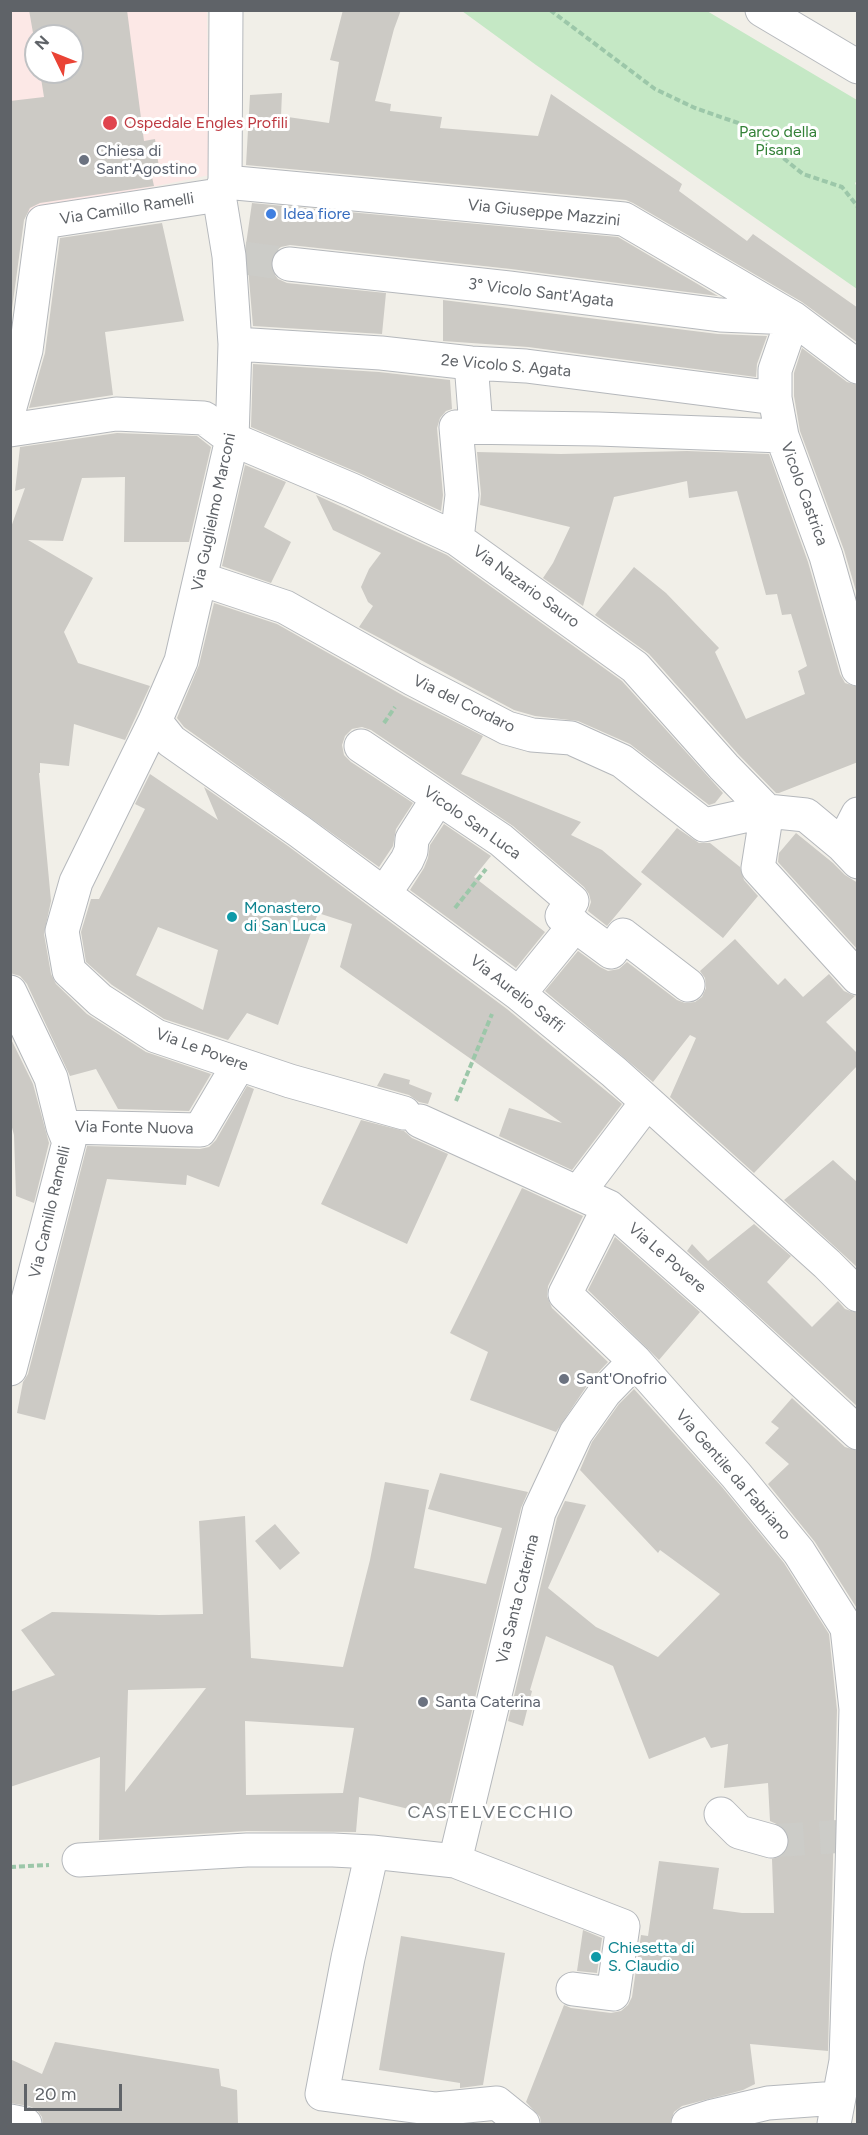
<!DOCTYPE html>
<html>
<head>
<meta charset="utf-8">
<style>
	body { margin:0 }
	#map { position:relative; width:868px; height:2135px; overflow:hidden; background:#f1efe8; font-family:Figtree,sans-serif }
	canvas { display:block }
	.frame { position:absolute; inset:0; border:12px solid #5f6368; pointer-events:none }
	.north { position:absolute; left:24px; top:24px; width:60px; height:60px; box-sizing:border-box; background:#fff; border:2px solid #bfc1c3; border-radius:50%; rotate:313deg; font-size:16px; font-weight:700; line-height:24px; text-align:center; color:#5f6368 }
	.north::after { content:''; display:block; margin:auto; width:21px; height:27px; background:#ea4335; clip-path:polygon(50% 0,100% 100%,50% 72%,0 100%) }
	.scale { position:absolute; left:24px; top:2084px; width:98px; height:27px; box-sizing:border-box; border:3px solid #5f6368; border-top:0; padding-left:8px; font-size:18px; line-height:21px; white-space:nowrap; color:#5f6368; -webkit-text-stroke:4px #fff; paint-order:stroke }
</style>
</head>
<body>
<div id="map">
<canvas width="868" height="2135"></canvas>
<div class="frame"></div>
<div class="north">N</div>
<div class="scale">20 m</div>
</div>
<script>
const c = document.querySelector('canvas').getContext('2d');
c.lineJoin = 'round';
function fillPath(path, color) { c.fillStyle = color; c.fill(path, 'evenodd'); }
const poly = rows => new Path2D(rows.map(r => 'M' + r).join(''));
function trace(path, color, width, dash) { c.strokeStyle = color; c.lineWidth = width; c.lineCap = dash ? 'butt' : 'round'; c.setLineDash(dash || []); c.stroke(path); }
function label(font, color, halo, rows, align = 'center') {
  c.font = font + ' Figtree,sans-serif'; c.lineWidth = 6; c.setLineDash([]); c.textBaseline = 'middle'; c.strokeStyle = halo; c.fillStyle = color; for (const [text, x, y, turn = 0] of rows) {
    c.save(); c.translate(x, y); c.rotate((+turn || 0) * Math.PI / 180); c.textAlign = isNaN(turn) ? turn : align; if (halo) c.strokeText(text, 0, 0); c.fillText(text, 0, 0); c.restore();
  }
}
fillPath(poly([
	[11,11,207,11,210,175,11,216],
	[36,36,72,36,72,72,36,72]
]), '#fce8e6');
fillPath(poly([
	[462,11,707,11,857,100,858,180,855,183,858,190,857,289,536,65]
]), '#c5e8c5');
fillPath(poly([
	[29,10,127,10,144,141,155,139,160,175,152,177,154,186,40,203,30,208,24,220,10,324,10,101,44,97,40,72,72,72,72,36,36,36,36,50],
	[343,10,401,10,394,29,375,101,391,104,390,111,442,117,440,128,538,136,551,94,682,184,679,191,747,241,753,234,858,308,858,343,802,302,633,203,626,200,246,165,250,95,282,93,281,116,329,123,339,62,330,60],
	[252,203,618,237,718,296,511,269,290,245,281,247,274,252,270,261,272,271,278,279,287,283,386,293,382,334,253,326,246,244],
	[162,223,184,321,105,332,113,395,29,408,45,353,60,238],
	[443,300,718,334,767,336,757,364,756,377,528,347,443,341],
	[802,348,847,382,858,385,858,598,844,550,800,431,794,396,794,373],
	[253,364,379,372,450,380,452,409,446,411,440,418,437,428,443,495,441,511,359,473,251,427],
	[117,433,197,436,211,447,189,542,124,542,125,477,82,478,63,541,28,540,93,578,64,632,78,663,150,686,125,740,74,724,69,766,40,763,40,773,39,773,51,901,44,934,51,974,56,984,87,1014,146,1052,211,1074,189,1111,118,1109,96,1069,70,1076,27,984,20,976,10,973,10,530,25,488,15,491,20,447],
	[687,451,769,454,808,562,840,674,845,683,858,687,858,762,779,793,776,793,738,754,649,654,595,615,634,567,666,593,719,648,715,652,746,719,805,694,798,671,807,666,791,614,782,615,777,594,766,595,737,491,689,498,687,481,614,497,583,606,543,578,553,563,570,527,480,505,481,494,477,452,561,454],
	[245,465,286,482,264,527,291,542,271,583,222,566],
	[316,495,447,555,622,681,723,793,715,803,709,805,630,744,578,721,535,716,514,710,359,627,373,606,368,602,361,587,369,569,381,553,333,530],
	[214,603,277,624,404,696,483,736,461,774,581,822,571,835,602,850,642,884,607,926,588,911,591,902,589,894,584,887,513,826,371,730,362,727,352,729,345,736,342,745,344,755,351,762,413,803,396,829,393,846,379,867,184,727,177,718,199,665],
	[150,774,218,820,204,787,288,846,507,1009,622,1104,572,1170,499,1136,509,1108,562,1123,340,967,352,924,318,913,278,1025,247,1013,228,1040,164,1019,112,985,86,962,81,932,91,899,99,899,145,809,135,804],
	[158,927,218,950,203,1010,136,975],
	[444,824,491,856,474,877,545,932,516,968,410,890,424,868,428,858,430,845],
	[677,828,699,843,710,843,740,867,744,880,758,896,723,938,641,872],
	[796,833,833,863,845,875,858,883,858,950,778,862,779,853],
	[735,939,778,985,785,978,803,997,829,974,844,991,855,996,826,1022,858,1054,858,1065,754,1173,670,1097,696,1038,690,1035,653,1082,545,991,578,951,600,967,608,971,619,969,627,962,677,1000,685,1003,695,1002,702,997,706,988,705,978,700,971],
	[10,1037,33,1084,49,1143,34,1203,16,1196,14,1135,10,1120],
	[384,1073,410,1080,409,1084,432,1093,428,1104,419,1102,409,1095,377,1086],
	[247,1086,254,1089,219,1187,187,1175,186,1185,107,1179,45,1420,17,1413,23,1382,28,1374,87,1146,200,1149,209,1147,216,1140],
	[361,1120,404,1131,412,1138,448,1154,407,1244,321,1204],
	[833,1160,857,1182,858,1268,784,1200],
	[522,1188,583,1216,548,1286,547,1296,552,1308,608,1362,590,1381,556,1432,470,1400,488,1352,450,1333],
	[754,1224,791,1256,767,1282,812,1327,838,1301,845,1309,858,1313,858,1407,687,1251,692,1244,708,1261],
	[615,1237,700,1312,659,1360,588,1290],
	[634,1389,722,1487,784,1563,829,1634,837,1710,828,2051,750,2044,755,2084,743,2090,682,2106,674,2112,670,2124,541,2124,540,2117,526,2102,564,2005,571,2008,611,2013,621,2011,628,2005,632,1997,641,1935,648,1936,659,1861,719,1868,713,1909,742,1913,774,1913,772,1859,784,1855,789,1845,789,1836,785,1828,770,1821,768,1783,724,1788,728,1744,711,1748,705,1737,649,1759,613,1666,546,1636,530,1690,532,1691,523,1726,508,1721,557,1518,565,1501,586,1505,548,1588,596,1627,658,1657,720,1594,660,1550,658,1553,580,1470,592,1442,619,1404],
	[792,1398,845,1447,858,1451,858,1610,815,1542,768,1484,789,1464,765,1443,779,1428,771,1422],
	[440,1473,528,1492,521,1508,446,1818,359,1797,356,1832,247,1831,99,1840,100,1757,10,1787,10,1692,55,1675,21,1630,52,1612,159,1615,203,1614,199,1521,245,1516,251,1658,343,1667,370,1560,385,1482,429,1490,414,1568,486,1584,502,1528,428,1509],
	[206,1688,125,1792,128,1690],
	[245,1721,354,1728,343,1793,246,1795],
	[275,1524,300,1553,280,1570,255,1541],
	[583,1930,602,1938,597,1973,577,1971],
	[401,1936,505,1953,483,2085,460,2088,460,2083,379,2070],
	[55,2042,219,2069,221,2086,237,2090,238,2124,43,2124,42,2117,37,2110,29,2106,10,2103,10,2059,42,2074]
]), '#cccac5');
trace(poly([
	[244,258,289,264],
	[771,1841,845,1836]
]), '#ccccc8', 33, [33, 16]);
const minor = poly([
	[226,10,225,182,219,195,229,256,235,344,232,439,181,661,155,721,76,882,62,931,69,971,100,1000,156,1036,290,1081,404,1113],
	[762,10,858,67],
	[225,182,624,219,793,318,858,367],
	[289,264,509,288,720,315,793,318,775,370,775,398,782,436,826,556,858,669],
	[235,344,381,353,471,363,526,366,775,398],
	[471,363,476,427],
	[10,407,26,350,43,222,219,195],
	[10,430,116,414,204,418,232,439,352,490,457,539,635,667,724,767,767,811],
	[457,539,462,495,456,427,598,429,782,436],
	[201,579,285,607,413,679,507,728,532,735,571,738,622,761,704,825,767,811,806,815,842,845,858,862],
	[155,721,171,741,299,831,519,994,614,1072,827,1264,858,1295],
	[361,746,501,840,572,901,562,916,611,952,623,935,688,985],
	[767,811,758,868,858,978],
	[842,845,858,814],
	[384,894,407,860,411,851,412,839,438,798],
	[10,992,51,1078,63,1127,69,1142,10,1369],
	[519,994,575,925],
	[420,1121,609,1207,713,1299,858,1433],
	[63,1127,200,1130,239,1064],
	[578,1193,647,1102],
	[609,1207,565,1294,635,1361,736,1475,799,1552,847,1628,856,1709,852,1871,846,2061,834,2124],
	[721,1814,739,1832,771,1841],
	[372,1852,348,1958,322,2094,436,2109,497,2103,523,2124],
	[79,1860,247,1850,333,1850,372,1852,455,1861,623,1926,613,1994,573,1989],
	[455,1861,539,1512,576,1433,605,1392,635,1361],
	[10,2121,25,2124],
	[688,2124,713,2116,768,2103,838,2098]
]);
trace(minor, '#b5b8bc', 35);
trace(poly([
	[550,10,655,89,695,108,741,124,803,174,842,187,858,207],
	[384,723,395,707],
	[455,908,486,869],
	[456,1101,492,1014],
	[10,1867,49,1865]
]), '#9cc7a9', 4, [6, 3]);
trace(minor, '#fff', 33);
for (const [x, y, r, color] of [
	[110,123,8,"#e0444e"],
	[84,160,6,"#6b7280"],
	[271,214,6,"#3f7fe0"],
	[232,917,6,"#0f9aa8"],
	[564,1379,6,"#6b7280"],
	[423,1702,6,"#6b7280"],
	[596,1957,6,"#0f9aa8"]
]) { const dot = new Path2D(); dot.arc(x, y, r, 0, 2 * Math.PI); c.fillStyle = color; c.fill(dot); trace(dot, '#fff', 2); }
label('16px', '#be3a42', '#fff', [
	["Ospedale Engles Profili",124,123]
], 'left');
label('16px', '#348238', '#fff', [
	["Parco della",778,132],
	["Pisana",778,150]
]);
label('16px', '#5b616d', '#fff', [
	["Chiesa di",96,151],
	["Sant'Agostino",96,169],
	["Sant'Onofrio",576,1379],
	["Santa Caterina",435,1702]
], 'left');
label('16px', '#5f6368', '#fff', [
	["Via Camillo Ramelli",127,209,-9],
	["Via Giuseppe Mazzini",544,213,6],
	["3° Vicolo Sant'Agata",541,293,7],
	["2e Vicolo S. Agata",506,366,5],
	["Vicolo Castrica",804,494,70],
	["Via Guglielmo Marconi",214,512,-78],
	["Via Nazario Sauro",526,587,36],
	["Via del Cordaro",464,704,26],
	["Vicolo San Luca",472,823,35],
	["Via Aurelio Saffi",517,994,38],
	["Via Le Povere",202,1050,20],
	["Via Fonte Nuova",134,1128,1],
	["Via Camillo Ramelli",50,1212,-77],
	["Via Le Povere",667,1258,41],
	["Via Gentile da Fabriano",733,1475,49],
	["Via Santa Caterina",518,1599,-76]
]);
label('16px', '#366cbe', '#fff', [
	["Idea fiore",283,214]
], 'left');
label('16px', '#0d838f', '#fff', [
	["Monastero",244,908],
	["di San Luca",244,926],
	["Chiesetta di",608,1948],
	["S. Claudio",608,1966]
], 'left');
c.letterSpacing = '1.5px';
label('18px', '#70757a', '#fff', [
	["CASTELVECCHIO",491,1813]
]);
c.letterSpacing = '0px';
</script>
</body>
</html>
